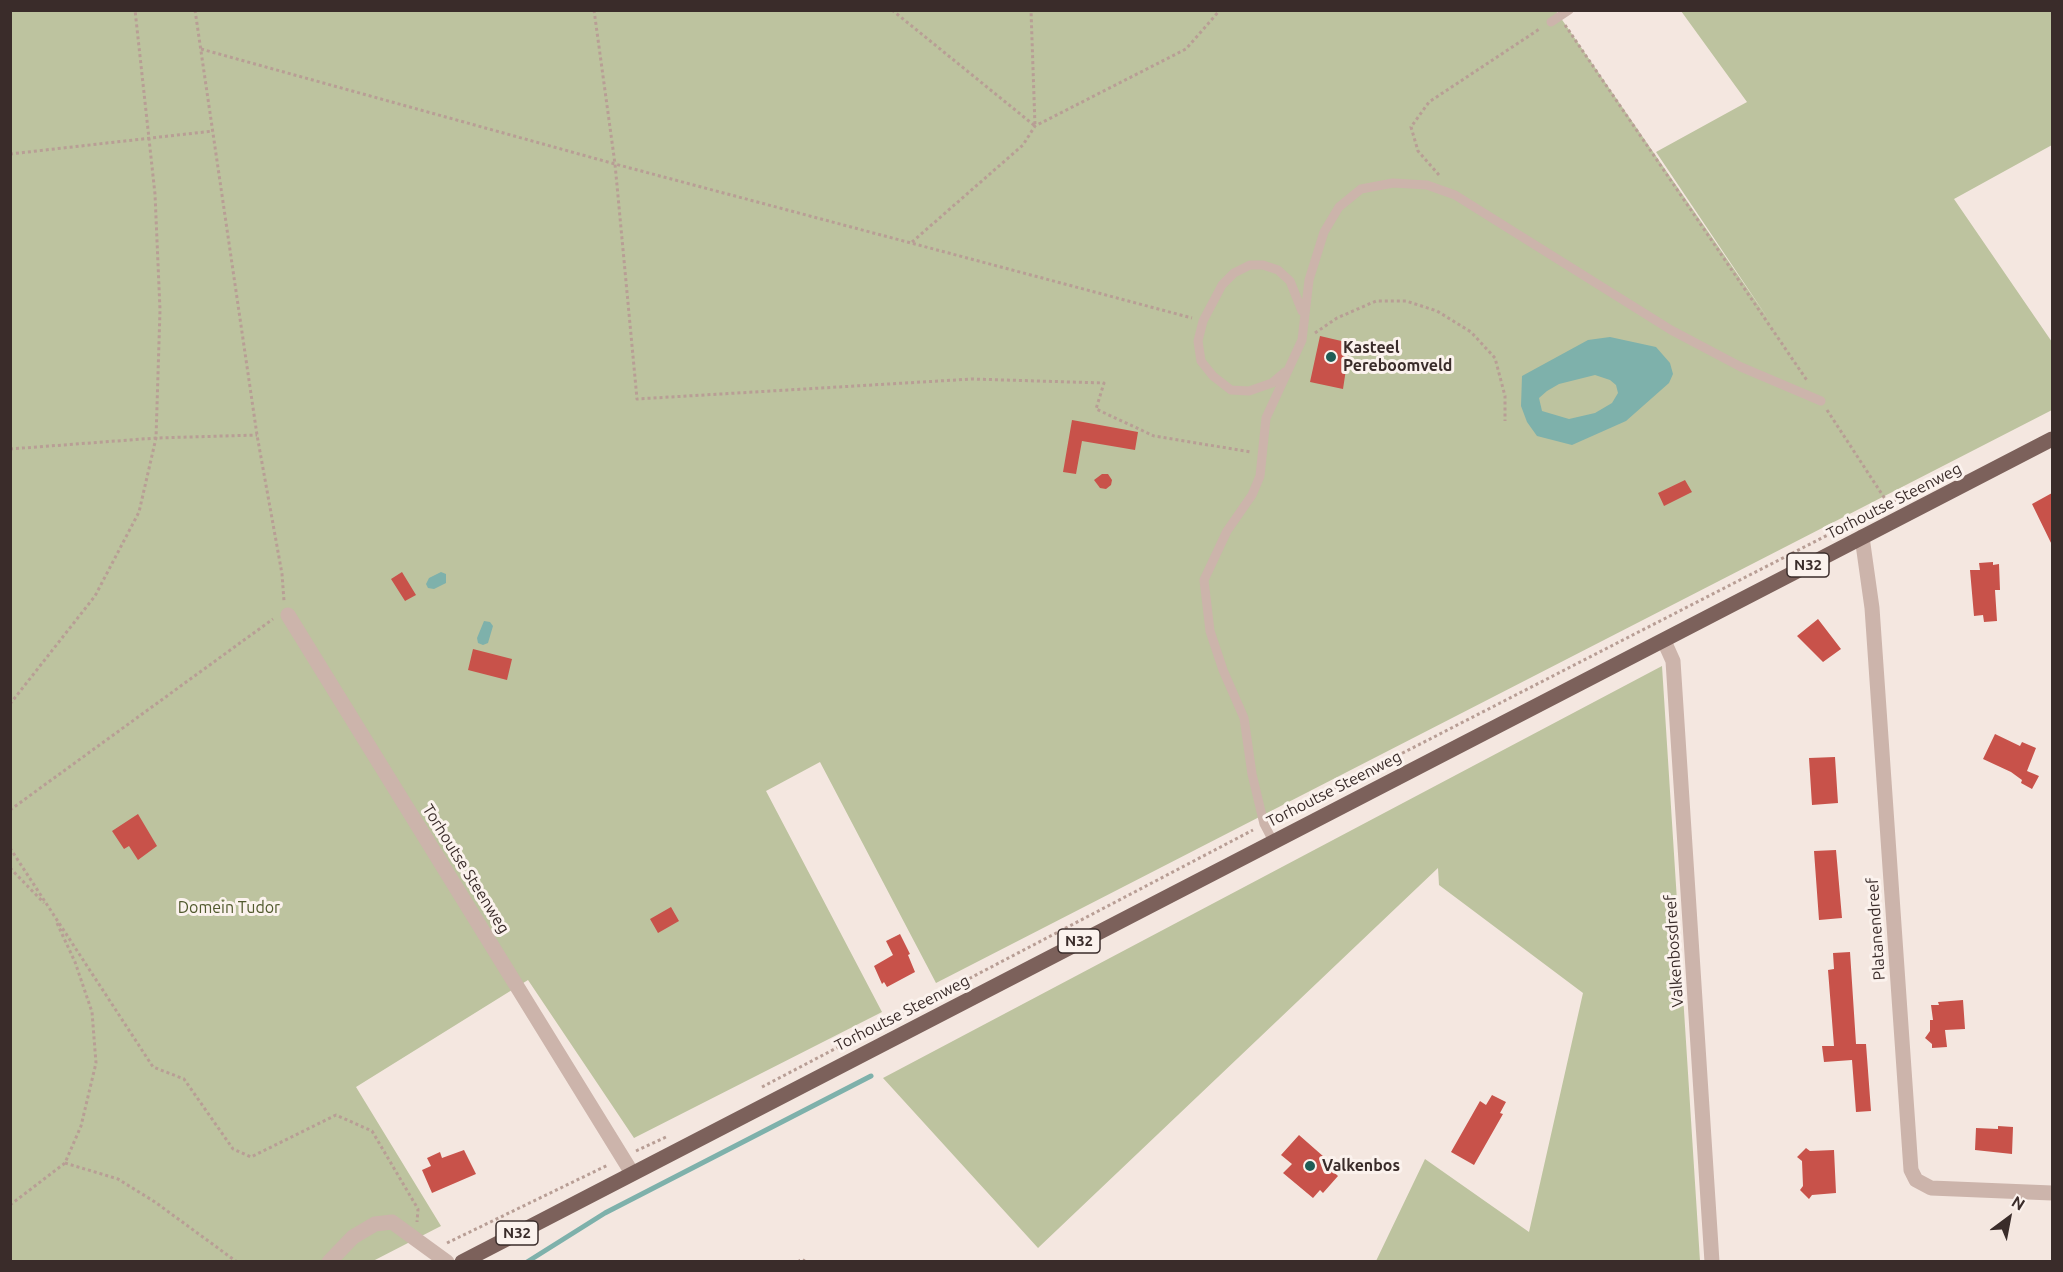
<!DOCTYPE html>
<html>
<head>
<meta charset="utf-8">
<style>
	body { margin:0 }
	#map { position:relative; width:2063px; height:1272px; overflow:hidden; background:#f4e7e0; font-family:Ubuntu,sans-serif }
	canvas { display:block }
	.frame { position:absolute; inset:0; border:12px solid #3a2c2a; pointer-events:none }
	.north { position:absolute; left:1979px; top:1188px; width:60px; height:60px; -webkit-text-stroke:4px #fbf2ed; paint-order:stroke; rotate:32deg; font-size:16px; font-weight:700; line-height:24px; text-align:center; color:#3a2c2a }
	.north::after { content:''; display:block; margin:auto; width:21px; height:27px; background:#3a2c2a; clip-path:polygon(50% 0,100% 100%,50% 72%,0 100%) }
</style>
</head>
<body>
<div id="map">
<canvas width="2063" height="1272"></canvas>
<div class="frame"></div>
<div class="north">N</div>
</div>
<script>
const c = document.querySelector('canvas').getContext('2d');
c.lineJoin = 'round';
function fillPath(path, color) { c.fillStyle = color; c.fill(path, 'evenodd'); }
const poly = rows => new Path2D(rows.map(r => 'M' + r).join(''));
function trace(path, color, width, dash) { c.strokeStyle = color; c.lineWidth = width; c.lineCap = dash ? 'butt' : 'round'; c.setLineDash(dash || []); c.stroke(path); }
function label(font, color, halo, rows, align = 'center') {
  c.font = font + ' Ubuntu,sans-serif'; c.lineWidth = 6; c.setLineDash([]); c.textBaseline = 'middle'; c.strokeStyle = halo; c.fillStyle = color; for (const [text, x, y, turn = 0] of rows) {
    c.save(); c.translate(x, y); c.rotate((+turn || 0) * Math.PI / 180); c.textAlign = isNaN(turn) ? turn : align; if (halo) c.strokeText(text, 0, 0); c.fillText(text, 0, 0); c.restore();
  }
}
fillPath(poly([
	[10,11,1556,11,1769,320,1656,152,1747,102,1681,11,2052,11,2052,145,1954,199,2052,342,2052,410,936,983,820,762,766,791,882,1012,634,1138,528,980,356,1087,441,1226,373,1261,11,1261],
	[1662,666,1700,1261,1376,1261,1425,1159,1529,1232,1583,993,1439,885,1438,868,1038,1248,883,1078]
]), '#bdc39f');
fillPath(poly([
	[1610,337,1656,347,1670,363,1673,374,1669,383,1626,421,1572,445,1537,436,1527,422,1521,406,1522,376,1588,340],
	[1595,375,1610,380,1616,385,1618,393,1612,403,1595,413,1569,419,1542,411,1539,398,1547,391,1559,384],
	[441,572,446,574,446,583,434,589,428,588,426,584,429,578],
	[484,621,490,622,493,626,488,643,483,645,478,643,477,638]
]), '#7eb1ab');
trace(poly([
	[527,1262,605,1213,871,1076]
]), '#7eb1ab', 5);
fillPath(poly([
	[1320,336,1350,343,1343,389,1310,382],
	[1072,420,1138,432,1135,450,1082,441,1076,474,1063,472],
	[1102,474,1108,474,1112,480,1111,485,1106,489,1100,488,1094,480],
	[1685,480,1692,492,1664,506,1658,493],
	[2052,493,2052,545,2032,504],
	[1993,562,1993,565,1999,564,2000,590,1995,590,1997,621,1984,622,1983,615,1974,616,1970,570,1980,570,1979,563],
	[402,572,416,595,405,601,391,579],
	[1818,619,1841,649,1823,662,1797,636],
	[473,649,512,659,507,680,468,670],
	[1995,734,2020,746,2022,742,2036,748,2027,771,2039,776,2032,789,2021,783,2022,780,2011,772,1983,759],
	[1835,757,1838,803,1812,805,1809,758],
	[138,814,157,846,138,860,129,846,124,849,112,831],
	[1836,850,1842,918,1819,920,1814,851],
	[671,907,679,921,658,933,650,919],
	[900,934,910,954,908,955,915,972,887,987,884,982,882,984,874,966,893,955,886,941],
	[1850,952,1856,1044,1866,1044,1871,1111,1856,1112,1852,1060,1824,1062,1822,1046,1834,1046,1828,970,1834,969,1833,953],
	[1963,1000,1965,1029,1945,1030,1947,1047,1932,1048,1932,1044,1925,1038,1930,1031,1930,1020,1933,1020,1931,1005,1939,1005,1938,1002],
	[1492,1095,1506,1102,1500,1113,1503,1114,1474,1165,1451,1152,1480,1101,1486,1105],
	[1998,1126,2013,1127,2012,1154,1975,1150,1976,1128,1998,1129],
	[1299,1135,1332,1164,1329,1168,1338,1176,1323,1193,1320,1190,1313,1198,1283,1173,1292,1164,1281,1155],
	[1806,1148,1810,1151,1834,1150,1836,1193,1812,1195,1809,1199,1800,1190,1803,1186,1802,1161,1797,1157],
	[464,1150,476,1174,432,1193,422,1170,431,1166,427,1158,440,1152,442,1158]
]), '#c8524a');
trace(poly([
	[195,10,257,435,282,574,284,601],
	[594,10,615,164,637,399,972,379,1104,383,1096,409,1154,436,1251,452],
	[892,10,1035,126,1031,10],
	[1565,25,1808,382],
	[201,49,615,164,1192,318],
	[10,154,213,131],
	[1439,175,1418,151,1411,127,1429,102,1541,28],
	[912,242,1023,145,1035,126,1186,49,1220,10],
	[1315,333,1337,318,1376,301,1406,301,1437,311,1471,332,1495,358,1505,396,1505,421],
	[1827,410,1889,505],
	[10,449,156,438,257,435],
	[10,704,95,596,139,512,156,438,160,310,155,194,135,10],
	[10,810,273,619],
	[1274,819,1931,482],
	[10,848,153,1067,184,1079,233,1149,251,1157,336,1115,372,1131,418,1209,417,1222],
	[10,868,44,903],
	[762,1087,1253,830],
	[636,1151,668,1136],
	[65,1163,118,1179,155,1202,237,1262],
	[10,1205,65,1163,81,1126,96,1063,92,1012,75,962,56,921],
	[447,1243,608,1165],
	[798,1262,802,1259,806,1262]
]), '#b89e95', 3, [3, 3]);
trace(poly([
	[1551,22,1569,10],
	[1285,372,1272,383,1249,391,1231,390,1213,376,1201,361,1198,341,1203,321,1222,285,1234,273,1250,265,1263,265,1278,270,1290,281,1302,311],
	[1273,841,1264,824,1252,774,1244,718,1223,670,1210,631,1204,580,1227,531,1252,495,1260,476,1266,418,1302,340,1309,280,1324,232,1339,207,1361,189,1393,183,1427,185,1455,195,1671,330,1741,367,1821,401]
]), '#ccb4ab', 9);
trace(poly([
	[1862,537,1872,608,1911,1170,1916,1180,1931,1188,2052,1193],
	[288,615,632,1173],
	[1664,641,1673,661,1712,1262],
	[329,1262,353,1237,375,1224,392,1222,447,1262]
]), '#ccb4ab', 15);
trace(poly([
	[462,1262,2052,439]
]), '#7c615b', 15);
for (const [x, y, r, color] of [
	[1331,357,6,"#1f5d56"],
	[1310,1166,6,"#1f5d56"]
]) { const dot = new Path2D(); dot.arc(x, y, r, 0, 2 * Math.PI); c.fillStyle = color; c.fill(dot); trace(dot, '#fbf2ed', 2); }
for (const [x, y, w] of [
	[1808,565,42],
	[1079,941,42],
	[517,1233,42]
]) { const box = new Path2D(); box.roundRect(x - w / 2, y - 12, w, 24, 4.5); c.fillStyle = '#fbf2ed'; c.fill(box); trace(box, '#3a2c2a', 1.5); }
label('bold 15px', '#3a2c2a', null, [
	["N32",1808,565],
	["N32",1079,941],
	["N32",517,1233]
]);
label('bold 16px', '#3a2c2a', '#fbf2ed', [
	["Kasteel",1343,348],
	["Pereboomveld",1343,366],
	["Valkenbos",1322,1166]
], 'left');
label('16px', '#3a2c2a', '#fbf2ed', [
	["Torhoutse Steenweg",1894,501,-27],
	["Torhoutse Steenweg",1334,789,-27],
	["Torhoutse Steenweg",466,869,58],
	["Platanendreef",1876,929,-94],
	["Valkenbosdreef",1674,951,-94],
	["Torhoutse Steenweg",902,1013,-27]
]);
label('16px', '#50592d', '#fbf2ed', [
	["Domein Tudor",229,908]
]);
</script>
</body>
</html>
